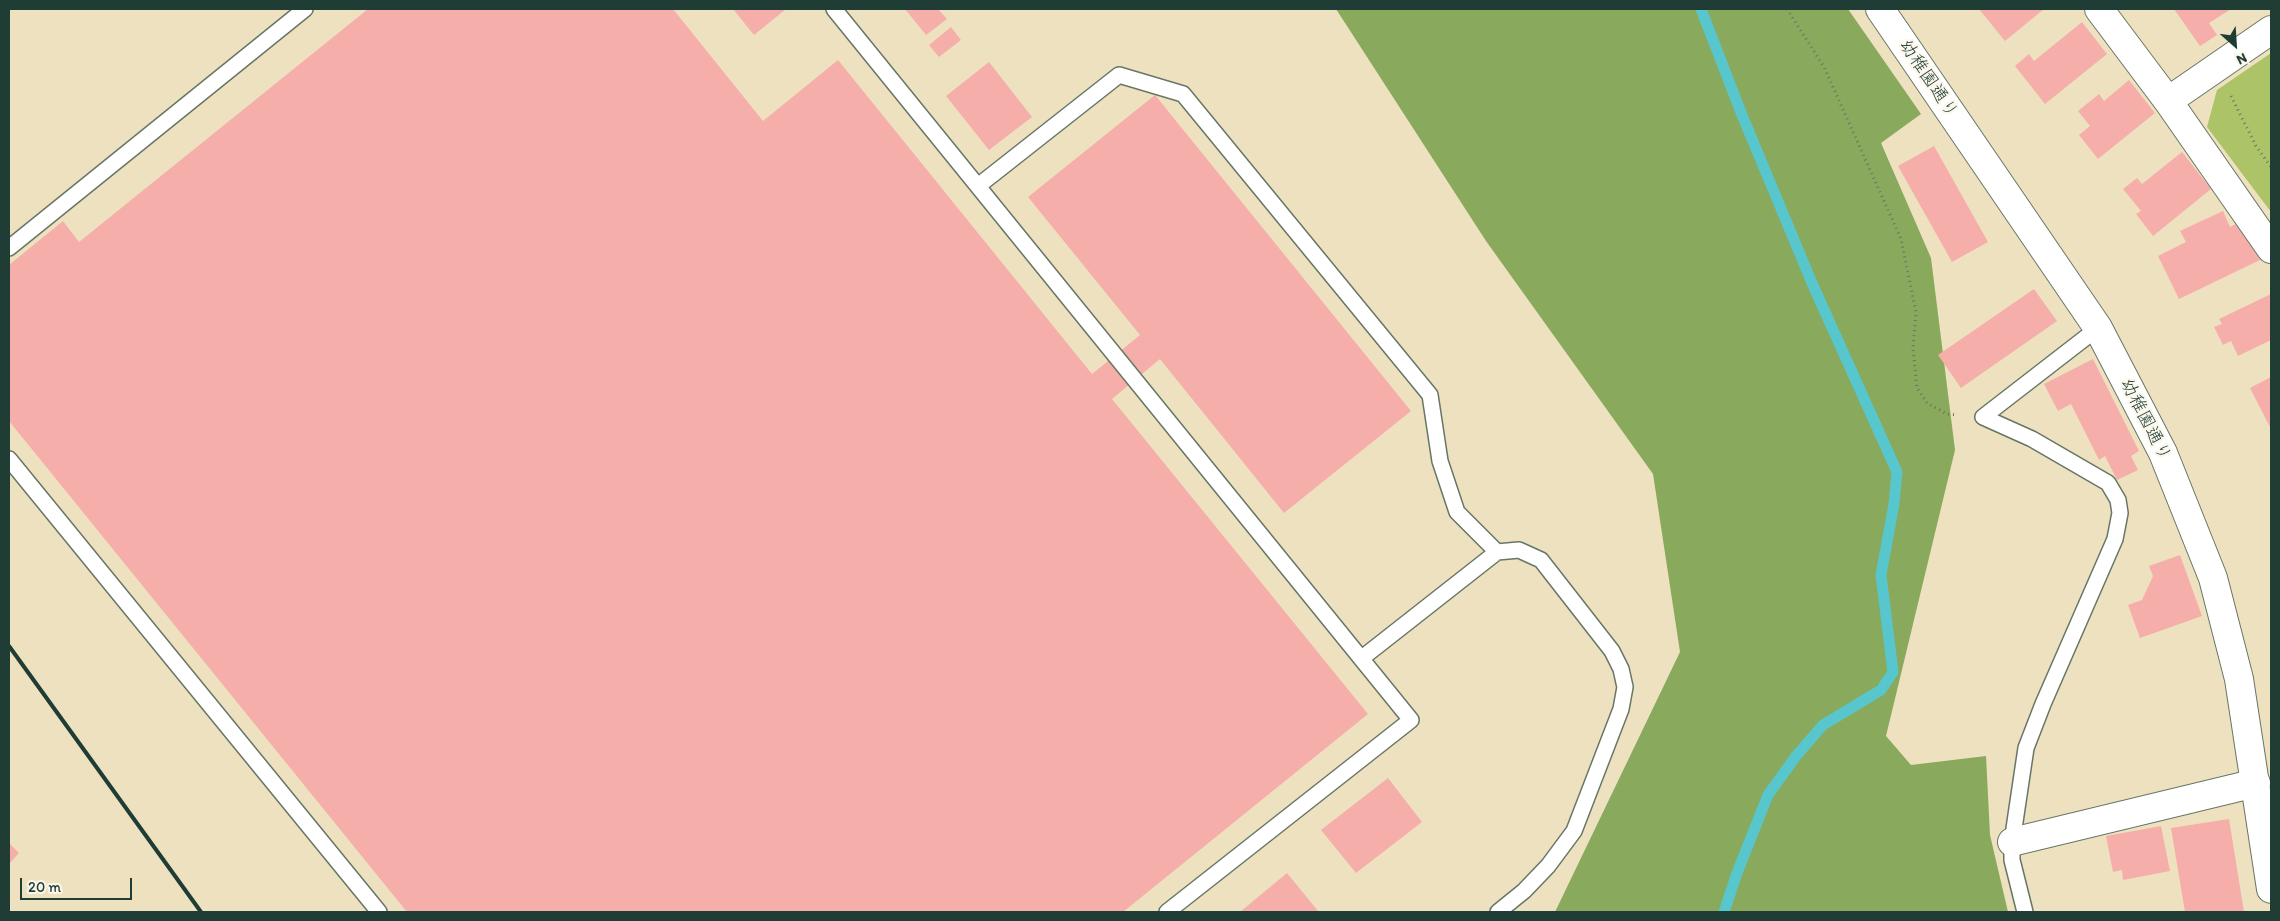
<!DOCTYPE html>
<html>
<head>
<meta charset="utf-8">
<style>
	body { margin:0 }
	#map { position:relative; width:2280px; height:921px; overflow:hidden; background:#ede1c0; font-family:Itim,sans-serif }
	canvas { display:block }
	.frame { position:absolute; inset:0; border:10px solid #1f3d34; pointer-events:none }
	.north { position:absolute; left:2210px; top:20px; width:50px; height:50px; -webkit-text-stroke:4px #fbf7ec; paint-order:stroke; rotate:154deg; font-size:14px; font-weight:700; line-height:20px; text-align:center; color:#1f3d34 }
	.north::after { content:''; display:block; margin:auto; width:18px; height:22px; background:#1f3d34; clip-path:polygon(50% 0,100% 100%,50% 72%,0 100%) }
	.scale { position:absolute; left:20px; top:878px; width:112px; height:22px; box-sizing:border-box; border:2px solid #1f3d34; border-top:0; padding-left:6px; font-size:15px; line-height:18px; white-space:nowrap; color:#1f3d34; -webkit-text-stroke:4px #fbf7ec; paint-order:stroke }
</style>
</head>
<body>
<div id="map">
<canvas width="2280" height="921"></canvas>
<div class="frame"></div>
<div class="north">N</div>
<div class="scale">20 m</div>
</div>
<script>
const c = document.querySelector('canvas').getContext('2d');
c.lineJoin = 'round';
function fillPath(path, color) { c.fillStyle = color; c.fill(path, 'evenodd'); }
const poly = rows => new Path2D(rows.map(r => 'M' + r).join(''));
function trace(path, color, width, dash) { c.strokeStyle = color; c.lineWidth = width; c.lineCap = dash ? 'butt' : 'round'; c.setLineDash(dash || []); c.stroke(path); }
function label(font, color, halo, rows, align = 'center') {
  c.font = font + ' Itim,"Klee One",sans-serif'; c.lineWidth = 4.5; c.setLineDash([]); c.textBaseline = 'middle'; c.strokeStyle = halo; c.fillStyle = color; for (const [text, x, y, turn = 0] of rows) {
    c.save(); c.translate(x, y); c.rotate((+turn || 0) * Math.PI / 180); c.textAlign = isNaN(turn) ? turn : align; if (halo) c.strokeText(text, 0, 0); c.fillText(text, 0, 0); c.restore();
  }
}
fillPath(poly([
	[2271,53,2271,212,2207,127,2217,90]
]), '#acc368');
fillPath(poly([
	[1336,9,1848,9,1921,114,1881,143,1931,258,1955,450,1886,736,1911,765,1986,756,1990,835,2008,912,1555,912,1680,652,1653,474,1486,241]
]), '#89a95c');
trace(poly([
	[1701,9,1742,115,1812,283,1897,472,1894,504,1881,575,1893,672,1881,690,1823,725,1796,756,1768,795,1737,873,1724,912]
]), '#58c6cd', 11);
fillPath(poly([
	[368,9,673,9,763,121,838,60,1092,374,1140,335,1028,197,1155,95,1411,411,1284,513,1160,359,1112,399,1368,714,1123,912,407,912,9,421,9,265,63,221,79,242],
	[733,9,786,9,754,35],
	[905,9,938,9,947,19,926,35],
	[1979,9,2044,9,2005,41],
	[2174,9,2231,9,2209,23,2217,35,2200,46],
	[2082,22,2107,54,2045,104,2015,66,2029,54,2034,61],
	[951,27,961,40,939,57,929,45],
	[989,62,1032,117,989,150,946,96],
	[2129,80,2155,113,2098,159,2079,135,2090,126,2078,111,2099,94,2104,101],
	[1934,146,1988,242,1952,262,1898,166],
	[2182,152,2211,189,2153,236,2136,214,2141,211,2123,189,2137,178,2142,184],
	[2223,211,2230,227,2242,221,2260,260,2179,299,2158,256,2186,242,2180,231],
	[2034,289,2057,321,1961,388,1938,355],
	[2271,294,2271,340,2238,356,2231,341,2223,345,2214,327,2222,324,2219,319],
	[2093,359,2139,451,2131,456,2138,470,2117,480,2105,456,2099,460,2071,404,2058,411,2044,384],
	[2271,377,2271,429,2250,388],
	[2180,555,2202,616,2140,638,2128,605,2142,600,2153,576,2149,566],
	[1388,778,1422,822,1356,873,1321,830],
	[2229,819,2244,912,2185,912,2171,828],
	[2161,826,2170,871,2123,880,2122,870,2113,872,2106,836],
	[9,843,19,853,9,864],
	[1287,873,1318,911,1316,912,1240,912]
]), '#f6aeab');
const service = poly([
	[834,9,1411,720,1167,912],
	[978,186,1119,75,1183,94,1430,395,1440,461,1457,512,1497,552],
	[9,248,305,9],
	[9,459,379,912],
	[1362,658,1497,552,1519,550,1541,560,1612,651,1621,669,1625,687,1621,709,1574,831,1548,866,1524,891,1498,912],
	[2025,912,2012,860,2012,842,2026,748,2043,704,2115,539,2120,513,2118,500,2108,483,2032,439,1983,417,2098,328]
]);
const minor = poly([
	[2099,9,2168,101,2271,249],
	[2168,101,2271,30],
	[2012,842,2256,783]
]);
const tertiary = poly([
	[1880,9,2098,328,2163,453,2213,578,2239,679,2271,889]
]);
trace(service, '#677665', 18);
trace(minor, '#677665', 30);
trace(tertiary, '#677665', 30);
trace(poly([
	[1787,9,1824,67,1901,239,1916,312,1913,348,1917,388,1927,403,1947,414,1957,415],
	[2231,96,2256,146,2271,167]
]), '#677665', 3, [1, 4]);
trace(service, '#fff', 15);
trace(minor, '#fff', 28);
trace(tertiary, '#fff', 28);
trace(poly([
	[9,646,201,912]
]), '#1f3d34', 4);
label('18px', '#1f3d34', '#fbf7ec', [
	["幼稚園通り",1928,79,56],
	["幼稚園通り",2145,420,63]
]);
</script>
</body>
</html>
